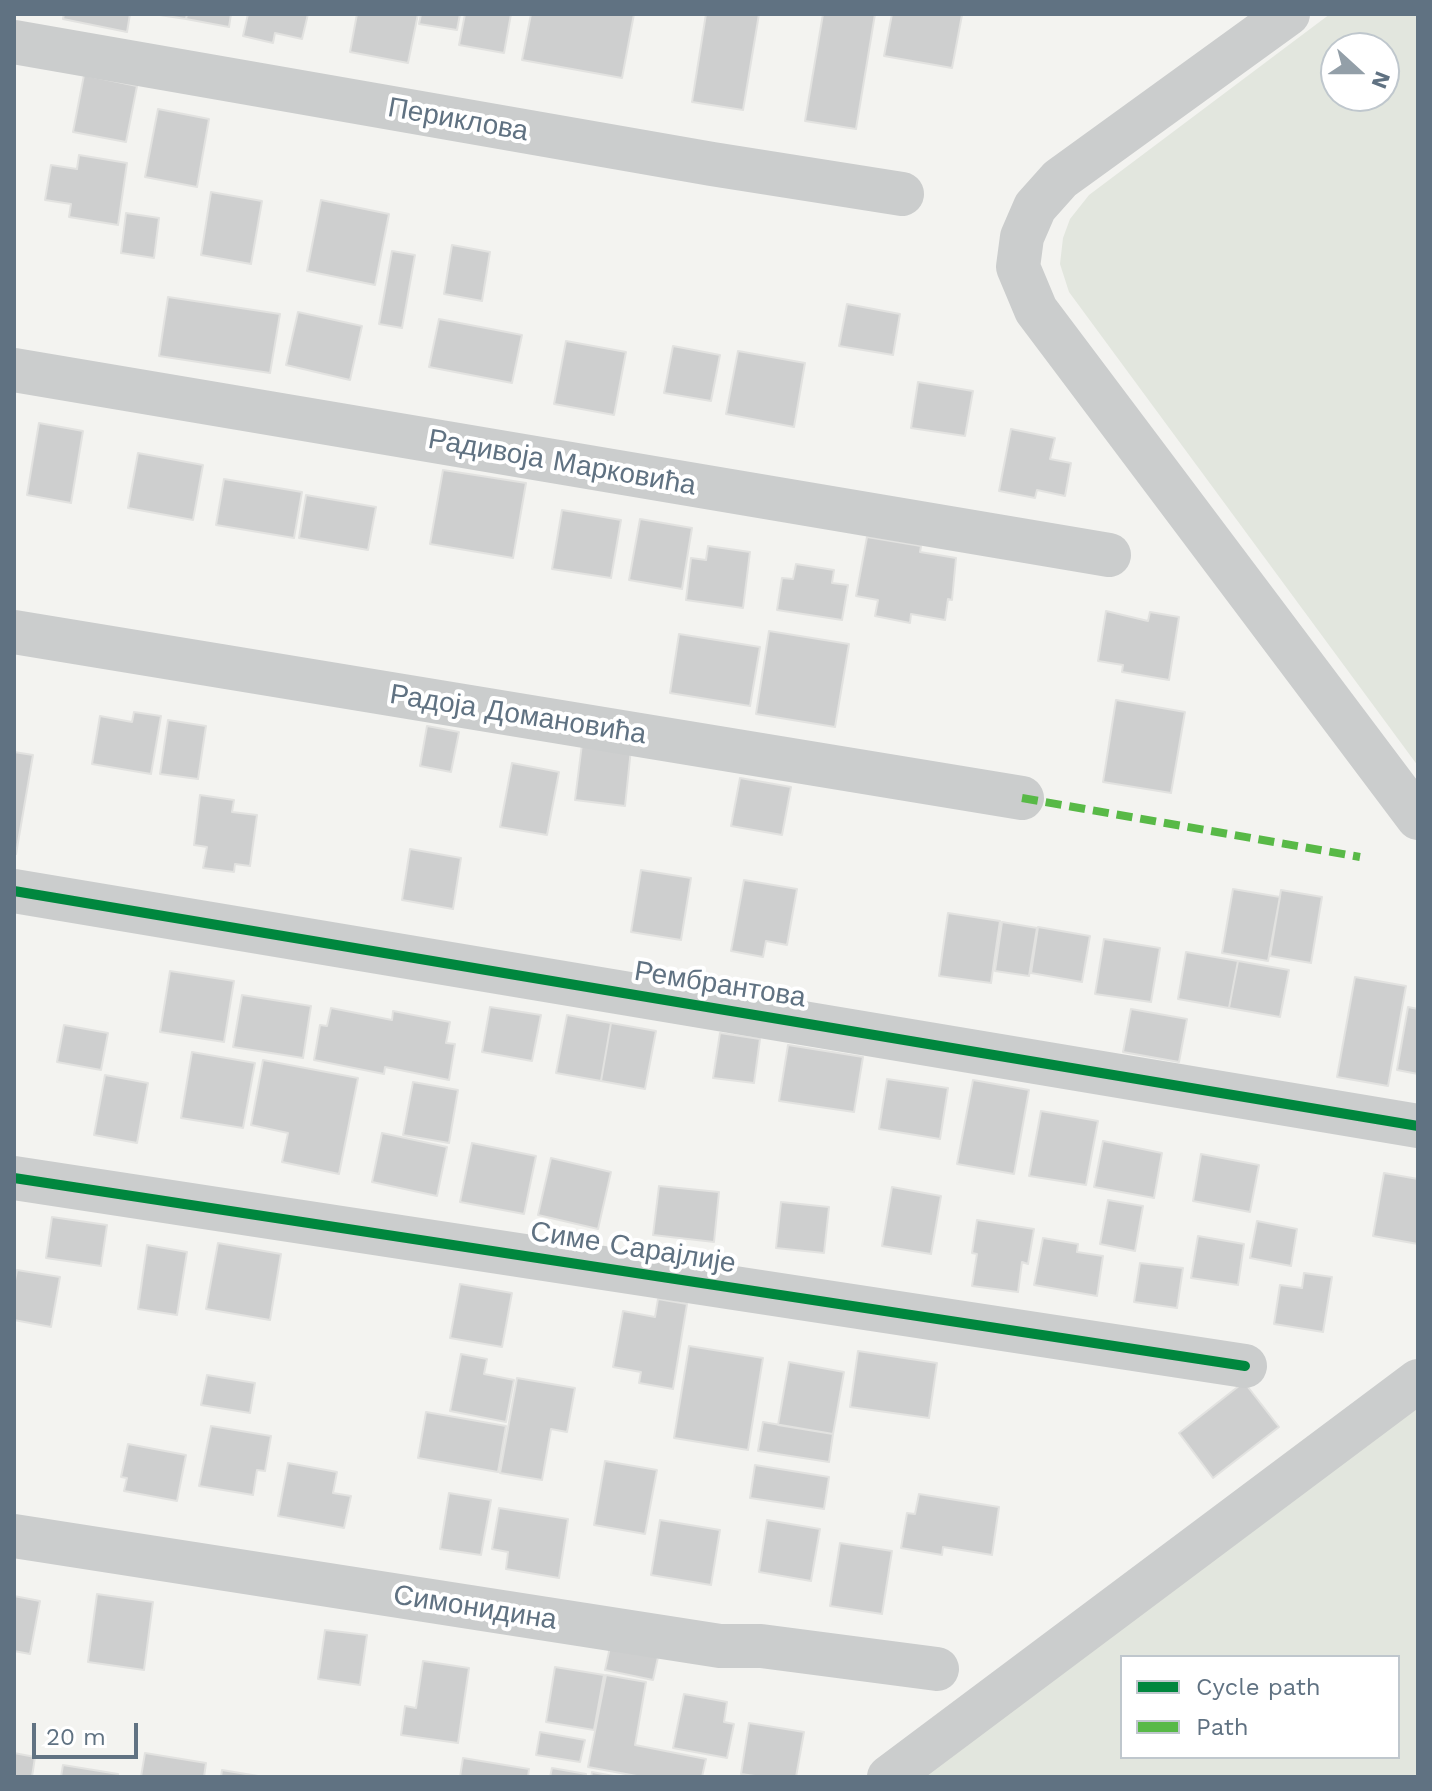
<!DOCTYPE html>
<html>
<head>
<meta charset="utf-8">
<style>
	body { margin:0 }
	#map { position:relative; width:1432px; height:1791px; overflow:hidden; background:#f3f3f0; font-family:"Work Sans",sans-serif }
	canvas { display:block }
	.frame { position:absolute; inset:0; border:16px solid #607282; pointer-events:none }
	.legend { position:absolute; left:1120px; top:1655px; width:280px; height:104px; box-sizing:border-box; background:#fff; border:2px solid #bfc7cd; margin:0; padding:10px 14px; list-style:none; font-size:24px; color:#607282 }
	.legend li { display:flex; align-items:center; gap:16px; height:40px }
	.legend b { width:40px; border:2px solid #bfc7cd }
	.north { position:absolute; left:1320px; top:32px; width:80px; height:80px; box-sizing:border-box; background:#fff; border:2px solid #bfc7cd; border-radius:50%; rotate:111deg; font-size:22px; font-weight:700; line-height:32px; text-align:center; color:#607282 }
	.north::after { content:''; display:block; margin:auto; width:28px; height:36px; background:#939fa8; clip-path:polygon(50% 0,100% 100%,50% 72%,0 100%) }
	.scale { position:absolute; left:32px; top:1723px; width:106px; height:36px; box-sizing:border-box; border:4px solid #607282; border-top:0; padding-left:10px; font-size:24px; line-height:28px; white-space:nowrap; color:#607282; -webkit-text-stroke:6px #fff; paint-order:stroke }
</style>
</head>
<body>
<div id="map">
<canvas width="1432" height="1791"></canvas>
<div class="frame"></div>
<ul class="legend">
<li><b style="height:10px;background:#00873e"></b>Cycle path</li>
<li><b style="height:10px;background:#58b947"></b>Path</li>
</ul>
<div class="north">N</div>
<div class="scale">20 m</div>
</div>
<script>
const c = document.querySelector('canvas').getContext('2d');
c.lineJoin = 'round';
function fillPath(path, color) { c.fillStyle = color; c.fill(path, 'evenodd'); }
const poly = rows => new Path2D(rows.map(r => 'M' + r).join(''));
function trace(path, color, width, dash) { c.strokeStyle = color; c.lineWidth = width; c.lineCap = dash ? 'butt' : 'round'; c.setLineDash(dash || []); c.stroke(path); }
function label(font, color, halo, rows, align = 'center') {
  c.font = font + ' "Work Sans",sans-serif'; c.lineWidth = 8; c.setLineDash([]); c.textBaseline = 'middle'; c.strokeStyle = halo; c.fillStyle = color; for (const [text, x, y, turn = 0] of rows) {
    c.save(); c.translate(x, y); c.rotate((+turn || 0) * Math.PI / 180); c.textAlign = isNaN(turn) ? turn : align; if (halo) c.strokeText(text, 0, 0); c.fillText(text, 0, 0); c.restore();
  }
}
fillPath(poly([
	[1330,14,1418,14,1418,766,1069,292,1060,264,1063,238,1070,219,1089,195],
	[1336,48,1384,48,1384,96,1336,96],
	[1418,1404,1418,1777,924,1777],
	[1122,1657,1398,1657,1398,1757,1122,1757]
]), '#e2e6de');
const building = poly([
	[64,14,130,14,127,32,63,19,64,14],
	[153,14,187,14,186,19,153,14],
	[187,14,231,14,229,27,186,19,187,14],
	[248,14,308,14,302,39,275,33,273,43,243,36,248,14],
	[357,14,418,14,408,63,350,52,357,14],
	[421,14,460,14,457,30,419,24,421,14],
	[465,14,511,14,504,53,459,45,465,14],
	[531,14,634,14,622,78,522,60,531,14],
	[706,14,759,14,743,110,692,102,706,14],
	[823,14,875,14,856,129,805,121,823,14],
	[892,14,962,15,952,68,884,56,892,14],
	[84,75,137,86,126,142,73,132,84,75],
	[158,109,209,119,197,187,145,177,158,109],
	[79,155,127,163,118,225,69,217,71,204,45,200,51,165,77,169,79,155],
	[211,192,262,201,251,264,201,255,211,192],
	[321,200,389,214,375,285,307,271,321,200],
	[126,213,159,218,154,258,121,253,126,213],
	[452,245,490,252,482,301,444,294,452,245],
	[392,251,415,255,402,328,379,324,392,251],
	[168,297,280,314,270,373,159,356,168,297],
	[847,304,900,314,893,355,839,346,847,304],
	[298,312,362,326,350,380,286,365,298,312],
	[439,319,522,335,512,383,429,367,439,319],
	[566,341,626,352,614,415,554,404,566,341],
	[673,346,720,355,711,401,664,393,673,346],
	[738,351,805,363,794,427,726,414,738,351],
	[918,382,973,391,965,436,911,428,918,382],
	[39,423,83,431,71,503,27,495,39,423],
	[1011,429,1055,438,1050,459,1071,463,1065,496,1037,490,1035,498,999,491,1011,429],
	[138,453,203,465,193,520,128,508,138,453],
	[443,470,526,483,513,558,430,544,443,470],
	[224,479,302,492,294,538,216,525,224,479],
	[306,495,376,507,368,550,299,538,306,495],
	[562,510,621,520,611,578,552,569,562,510],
	[640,519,692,528,682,589,629,580,640,519],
	[867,537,921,546,920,552,956,558,952,600,948,599,945,620,911,614,910,623,875,616,878,600,856,596,867,537],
	[708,546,750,552,743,608,686,600,691,558,706,560,708,546],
	[796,564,834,570,832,583,848,585,842,620,777,610,782,578,793,579,796,564],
	[1106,611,1148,621,1150,612,1179,617,1169,680,1122,672,1123,665,1098,661,1106,611],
	[769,631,849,644,835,727,756,714,769,631],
	[679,634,760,647,750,706,670,693,679,634],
	[1116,700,1185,712,1171,793,1103,782,1116,700],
	[134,712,161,716,151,774,92,764,100,716,132,722,134,712],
	[168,720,206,726,198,779,160,774,168,720],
	[427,726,459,732,451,772,420,766,427,726],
	[582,744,631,749,625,806,575,800,582,744],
	[14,752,33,755,16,854,14,853,14,752],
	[512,763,559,772,547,835,500,827,512,763],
	[740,778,791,787,782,835,731,826,740,778],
	[200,795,234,800,232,812,257,815,250,866,235,864,234,872,203,868,207,847,194,845,200,795],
	[410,849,461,858,453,909,402,900,410,849],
	[641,870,691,878,681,940,631,932,641,870],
	[744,880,797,889,787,945,766,941,763,957,731,951,744,880],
	[1233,889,1280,897,1268,961,1222,953,1233,889],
	[1281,890,1322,897,1311,963,1270,956,1281,890],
	[948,913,1000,921,991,983,939,976,948,913],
	[1002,922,1037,928,1029,976,995,971,1002,922],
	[1038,927,1090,936,1082,982,1031,973,1038,927],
	[1104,939,1160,948,1151,1002,1095,994,1104,939],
	[1186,952,1238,961,1229,1008,1178,999,1186,952],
	[1238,961,1289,970,1280,1017,1229,1008,1238,961],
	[170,971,234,981,224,1042,160,1032,170,971],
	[1355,977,1406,986,1388,1086,1337,1077,1355,977],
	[242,995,311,1006,303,1058,233,1047,242,995],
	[490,1007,541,1015,532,1061,482,1052,490,1007],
	[1408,1007,1418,1009,1418,1074,1397,1070,1408,1007],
	[331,1008,392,1020,393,1011,450,1022,446,1043,455,1044,449,1080,385,1067,384,1074,314,1060,320,1025,327,1026,331,1008],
	[1131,1009,1187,1019,1179,1062,1123,1052,1131,1009],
	[567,1015,611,1023,601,1081,556,1073,567,1015],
	[611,1023,656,1031,645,1089,601,1081,611,1023],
	[64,1025,108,1033,101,1070,57,1062,64,1025],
	[720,1033,760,1039,754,1083,713,1078,720,1033],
	[788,1045,863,1057,854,1112,779,1101,788,1045],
	[192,1052,255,1063,243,1128,181,1118,192,1052],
	[263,1060,358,1078,339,1174,282,1162,288,1133,251,1125,263,1060],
	[105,1075,148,1083,137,1143,94,1135,105,1075],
	[887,1079,948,1088,940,1139,879,1129,887,1079],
	[973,1080,1029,1090,1014,1174,957,1164,973,1080],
	[413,1082,458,1090,449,1143,403,1135,413,1082],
	[1041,1111,1098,1121,1086,1185,1029,1176,1041,1111],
	[382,1133,447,1147,437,1196,372,1182,382,1133],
	[1103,1141,1162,1153,1154,1198,1094,1187,1103,1141],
	[472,1143,536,1156,524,1214,460,1202,472,1143],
	[1201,1154,1259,1165,1250,1212,1193,1201,1201,1154],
	[551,1158,611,1172,598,1229,538,1215,551,1158],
	[1384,1173,1418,1179,1418,1244,1373,1236,1384,1173],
	[659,1186,719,1192,714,1242,653,1235,659,1186],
	[892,1187,941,1196,931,1254,882,1246,892,1187],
	[1108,1200,1143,1206,1135,1251,1100,1244,1108,1200],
	[781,1202,829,1207,824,1253,776,1248,781,1202],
	[52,1217,107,1225,101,1266,46,1258,52,1217],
	[977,1220,1034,1229,1028,1264,1022,1262,1018,1292,972,1286,977,1254,972,1253,977,1220],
	[1257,1221,1297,1229,1291,1266,1250,1258,1257,1221],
	[1198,1236,1244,1244,1238,1285,1191,1278,1198,1236],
	[1043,1238,1078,1244,1077,1252,1103,1256,1097,1296,1034,1285,1043,1238],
	[218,1243,281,1254,270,1320,206,1309,218,1243],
	[147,1245,187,1252,177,1315,138,1309,147,1245],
	[1140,1263,1183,1268,1177,1308,1134,1302,1140,1263],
	[17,1270,60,1277,51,1327,14,1320,14,1286,17,1270],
	[1304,1273,1332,1277,1323,1332,1274,1324,1280,1285,1302,1288,1304,1273],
	[460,1284,512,1293,502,1347,450,1338,460,1284],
	[658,1299,687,1304,673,1389,639,1383,641,1372,613,1367,623,1311,655,1317,658,1299],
	[689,1346,763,1358,748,1450,674,1438,689,1346],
	[858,1351,937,1363,929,1418,850,1407,858,1351],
	[461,1354,487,1359,484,1374,514,1380,506,1422,450,1411,461,1354],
	[789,1362,844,1372,833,1434,778,1425,789,1362],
	[207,1375,255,1383,250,1413,201,1405,207,1375],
	[517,1378,575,1388,567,1432,551,1429,542,1480,500,1473,517,1378],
	[1244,1382,1279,1427,1213,1478,1179,1433,1244,1382],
	[426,1412,506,1426,498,1472,418,1458,426,1412],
	[763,1422,833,1434,829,1462,758,1451,763,1422],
	[211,1426,271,1436,265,1471,257,1470,253,1495,199,1486,211,1426],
	[128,1444,186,1455,177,1501,124,1491,127,1478,121,1477,128,1444],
	[605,1461,657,1470,645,1534,594,1525,605,1461],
	[288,1463,337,1472,333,1493,351,1496,344,1528,278,1516,288,1463],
	[755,1465,829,1477,824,1509,750,1498,755,1465],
	[449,1493,491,1500,481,1555,440,1549,449,1493],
	[919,1494,999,1507,992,1555,943,1547,942,1555,901,1548,907,1513,915,1514,919,1494],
	[499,1508,568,1519,559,1578,506,1569,508,1552,492,1549,499,1508],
	[660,1520,720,1530,711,1585,651,1575,660,1520],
	[767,1520,820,1529,811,1581,759,1572,767,1520],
	[840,1543,892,1551,882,1614,830,1606,840,1543],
	[97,1594,153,1602,144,1670,88,1662,97,1594],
	[14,1596,40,1601,30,1654,14,1651,14,1596],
	[325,1630,367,1635,360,1685,318,1679,325,1630],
	[612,1638,660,1648,653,1680,605,1670,612,1638],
	[423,1661,469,1668,458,1743,401,1735,405,1706,416,1708,423,1661],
	[555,1667,604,1675,594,1730,546,1722,555,1667],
	[606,1675,646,1682,635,1745,706,1759,702,1777,642,1777,588,1767,606,1675],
	[684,1694,727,1702,724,1722,734,1724,727,1758,673,1748,684,1694],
	[749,1723,804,1732,796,1777,762,1777,741,1774,749,1723],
	[540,1732,585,1740,580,1762,536,1755,540,1732],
	[14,1753,35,1757,32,1777,14,1777,14,1753],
	[145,1753,206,1763,204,1777,141,1777,145,1753],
	[463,1758,529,1769,528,1777,460,1777,463,1758],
	[63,1765,118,1774,118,1777,61,1777,63,1765],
	[552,1768,586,1774,586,1777,550,1777,552,1768],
	[222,1770,264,1777,221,1777,222,1770],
	[592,1772,619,1777,591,1777,592,1772]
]);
fillPath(building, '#cecfcf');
trace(building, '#e2e2e0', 2);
trace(poly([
	[1288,14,1060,179,1035,207,1022,237,1018,267,1036,310,1418,818],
	[14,42,712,164,902,194],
	[14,370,1109,555],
	[14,632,1022,798],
	[14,891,1418,1126],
	[14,1178,1245,1366],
	[14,1536,720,1646,761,1646,937,1669],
	[889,1777,1418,1381]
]), '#cbcdcd', 44);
trace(poly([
	[1022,798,1360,857]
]), '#58b947', 8, [16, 8]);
trace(poly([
	[14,891,1418,1126],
	[14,1178,1245,1366]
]), '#00873e', 10);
label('28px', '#607282', '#fff', [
	["Периклова",458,120,10],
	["Радивоја Марковића",562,463,10],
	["Радоја Домановића",518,715,9],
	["Рембрантова",720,985,9],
	["Симе Сарајлије",633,1248,9],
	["Симонидина",475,1608,9]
]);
</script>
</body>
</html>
